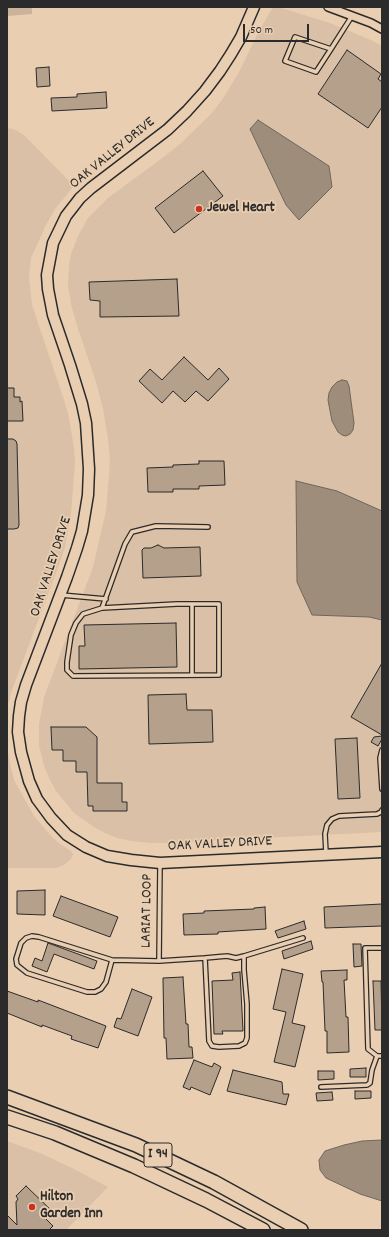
<!DOCTYPE html>
<html>
<head>
<meta charset="utf-8">
<style>
	body { margin:0 }
	#map { position:relative; width:389px; height:1237px; overflow:hidden; background:#eaceb1; font-family:Dekko,sans-serif }
	canvas { display:block }
	.frame { position:absolute; inset:0; border:8px solid #2b2b2b; pointer-events:none }
	.scale { position:absolute; left:243px; top:24px; width:66px; height:18px; box-sizing:border-box; border:2px solid #2b2b2b; border-top:0; padding-left:5px; font-size:12px; line-height:14px; white-space:nowrap; color:#2b2b2b; -webkit-text-stroke:3px #eaceb1; paint-order:stroke }
</style>
</head>
<body>
<div id="map">
<canvas width="389" height="1237"></canvas>
<div class="frame"></div>
<div class="scale">50 m</div>
</div>
<script>
const c = document.querySelector('canvas').getContext('2d');
c.lineJoin = 'round';
function fillPath(path, color) { c.fillStyle = color; c.fill(path, 'evenodd'); }
const poly = rows => new Path2D(rows.map(r => 'M' + r).join(''));
function trace(path, color, width, dash) { c.strokeStyle = color; c.lineWidth = width; c.lineCap = dash ? 'butt' : 'round'; c.setLineDash(dash || []); c.stroke(path); }
function label(font, color, halo, rows, align = 'center') {
  c.font = font + ' Dekko,sans-serif'; c.lineWidth = 3.5; c.setLineDash([]); c.textBaseline = 'middle'; c.strokeStyle = halo; c.fillStyle = color; for (const [text, x, y, turn = 0] of rows) {
    c.save(); c.translate(x, y); c.rotate((+turn || 0) * Math.PI / 180); c.textAlign = isNaN(turn) ? turn : align; if (halo) c.strokeText(text, 0, 0); c.fillText(text, 0, 0); c.restore();
  }
}
fillPath(poly([
	[273,7,278,7,330,23,373,41,382,46,382,832,168,843,150,843,132,841,117,838,105,833,94,827,74,813,56,791,50,780,44,766,39,745,39,724,44,697,93,567,106,511,109,476,110,460,108,439,103,409,96,382,78,329,71,304,68,285,69,265,71,254,78,236,88,218,108,198,161,159,180,144,211,114,222,100,239,72,259,31],
	[7,128,13,129,24,135,74,186,55,209,46,225,31,258,29,276,32,305,64,400,68,413,74,447,75,463,71,514,65,547,60,562,12,690,8,704,7,721],
	[7,746,10,763,14,780,34,816,52,837,59,843,71,851,73,854,71,859,64,865,56,868,7,868],
	[7,1141,40,1153,72,1168,108,1187,66,1230,7,1230]
]), '#dac0a6');
fillPath(poly([
	[8,7,32,7,32,14,8,16]
]), '#cbb39b');
const water = poly([
	[258,120,329,166,332,187,299,220,286,205,250,129,258,120],
	[342,380,347,381,349,386,354,423,353,430,350,434,346,436,342,435,338,432,332,421,328,400,329,393,332,387,337,382,342,380],
	[296,481,337,491,382,511,382,620,369,617,312,615,297,582,296,481],
	[382,1140,382,1201,360,1194,326,1178,320,1170,319,1160,325,1151,344,1145,362,1141,382,1140]
]);
fillPath(water, '#9f8d7c');
trace(water, '#71665c', 1);
const building = poly([
	[347,50,381,74,378,79,382,82,382,107,368,128,318,94,347,50],
	[49,67,50,86,37,87,36,68,49,67],
	[106,92,107,108,52,111,51,98,77,97,77,94,106,92],
	[203,171,223,196,174,233,155,208,203,171],
	[177,279,179,316,100,317,100,301,90,300,89,282,177,279],
	[184,357,208,380,219,368,229,379,208,401,196,391,185,402,173,391,162,403,139,381,150,369,162,380,184,357],
	[7,388,14,388,14,397,20,397,20,402,22,401,23,421,7,421,7,388],
	[7,439,13,439,16,441,17,444,19,525,18,528,14,529,7,529,7,439],
	[199,461,224,461,225,485,199,486,199,489,173,489,173,492,148,492,147,468,173,467,173,465,199,464,199,461],
	[158,545,164,548,200,547,201,576,143,578,142,550,144,548,151,548,158,545],
	[176,623,177,667,79,669,79,646,85,646,84,625,176,623],
	[382,663,382,735,351,717,382,663],
	[186,694,187,710,212,710,213,742,149,744,148,695,186,694],
	[51,727,86,727,97,737,97,783,122,783,122,802,127,802,127,811,93,811,93,806,88,806,87,772,76,772,76,761,63,761,63,750,52,750,51,727],
	[382,736,382,739,378,746,371,742,374,737,382,736],
	[357,738,360,798,338,799,335,739,357,738],
	[45,890,45,915,17,914,17,891,45,890],
	[61,896,118,917,110,937,53,916,61,896],
	[382,904,382,926,325,928,324,907,382,904],
	[265,907,266,929,218,932,218,934,184,935,183,914,204,913,204,911,254,909,254,908,265,907],
	[304,921,306,929,278,938,275,931,304,921],
	[311,941,313,949,284,959,282,951,311,941],
	[48,943,97,961,94,969,54,954,47,972,32,966,35,958,42,961,48,943],
	[353,944,361,944,362,966,354,967,353,944],
	[282,969,303,974,292,1023,305,1026,295,1067,274,1062,286,1012,273,1009,282,969],
	[347,970,347,980,344,980,346,1017,348,1017,349,1052,327,1053,327,1031,325,1031,323,982,322,982,321,971,347,970],
	[240,972,243,1031,222,1031,223,1034,214,1034,212,981,233,980,232,973,240,972],
	[183,977,186,1024,188,1024,189,1047,192,1047,193,1058,167,1059,166,1038,164,1038,163,978,183,977],
	[373,981,381,981,382,1030,375,1030,373,981],
	[132,989,152,997,138,1036,114,1027,117,1018,121,1019,132,989],
	[7,991,38,1002,38,1000,106,1026,98,1048,71,1039,72,1036,42,1025,42,1027,7,1013,7,991],
	[194,1060,212,1067,214,1063,221,1067,210,1095,191,1087,190,1090,183,1087,194,1060],
	[366,1068,366,1077,350,1077,350,1069,366,1068],
	[233,1070,282,1082,283,1094,289,1094,286,1105,227,1091,233,1070],
	[318,1071,334,1071,334,1079,318,1080,318,1071],
	[355,1091,371,1091,371,1098,355,1099,355,1091],
	[332,1092,333,1100,317,1101,316,1093,332,1092],
	[26,1186,52,1211,45,1218,53,1226,49,1230,7,1230,7,1215,17,1225,16,1202,18,1199,16,1196,26,1186]
]);
fillPath(building, '#b5a08c');
trace(building, '#2b2b2b', 1);
const lane = poly([
	[331,49,295,37,285,61,316,72,331,49,352,16],
	[61,595,106,599],
	[177,604,219,604,219,675,73,676,67,670,67,662,71,635,76,623,83,614,102,608,177,604],
	[102,608,125,544,132,532,156,526,208,527],
	[192,675,192,604],
	[382,750,380,758,382,789],
	[326,853,325,834,327,825,332,819,339,816,377,814,381,812,382,810],
	[32,936,39,937,112,960,106,982,101,989,95,992,87,992,27,973,17,965,16,959,21,943,26,938,32,936],
	[382,948,365,948,368,1049,377,1056,382,1056],
	[227,956,236,958,244,956,244,970,247,1004,247,1038,245,1043,239,1046,219,1047,212,1046,209,1041,205,958,227,956],
	[244,956,303,938],
	[112,960,159,961,205,958],
	[159,961,160,864],
	[321,1087,367,1085,370,1083,372,1070,377,1056]
]);
const street = poly([
	[328,7,371,23,382,29]
]);
const secondary = poly([
	[254,7,241,37,231,54,220,71,205,91,187,111,167,130,91,188,80,198,66,216,53,243,47,275,48,289,53,315,70,365,82,404,86,423,89,469,88,495,82,531,77,548,67,577,26,685,21,702,19,716,18,732,21,752,29,781,37,799,51,818,67,835,86,847,107,856,131,860,160,863,382,852]
]);
const highway = poly([
	[7,1097,136,1145,214,1182,301,1230],
	[7,1117,55,1133,134,1166,206,1200,263,1230]
]);
trace(lane, '#2b2b2b', 6);
trace(street, '#2b2b2b', 10);
trace(secondary, '#2b2b2b', 13);
trace(highway, '#2b2b2b', 16);
trace(lane, '#eaceb1', 3.5);
trace(street, '#eaceb1', 7);
trace(secondary, '#eaceb1', 10);
trace(highway, '#eaceb1', 13);
for (const [x, y, r, color] of [
	[199,209,4,"#c8321e"],
	[32,1207,4,"#c8321e"]
]) { const dot = new Path2D(); dot.arc(x, y, r, 0, 2 * Math.PI); c.fillStyle = color; c.fill(dot); trace(dot, '#eaceb1', 1.5); }
for (const [x, y, w] of [
	[158,1155,28]
]) { const box = new Path2D(); box.roundRect(x - w / 2, y - 12, w, 24, 3); c.fillStyle = '#eaceb1'; c.fill(box); trace(box, '#2b2b2b', 1); }
label('bold 14px', '#2b2b2b', null, [
	["I 94",158,1155]
]);
label('15px', '#2b2b2b', '#eaceb1', [
	["OAK VALLEY DRIVE",113,154,-39],
	["OAK VALLEY DRIVE",52,567,-72],
	["OAK VALLEY DRIVE",220,845,-3],
	["LARIAT LOOP",148,911,-89]
]);
label('bold 15px', '#2b2b2b', '#eaceb1', [
	["Jewel Heart",207,209],
	["Hilton",40,1198],
	["Garden Inn",40,1215]
], 'left');
</script>
</body>
</html>
